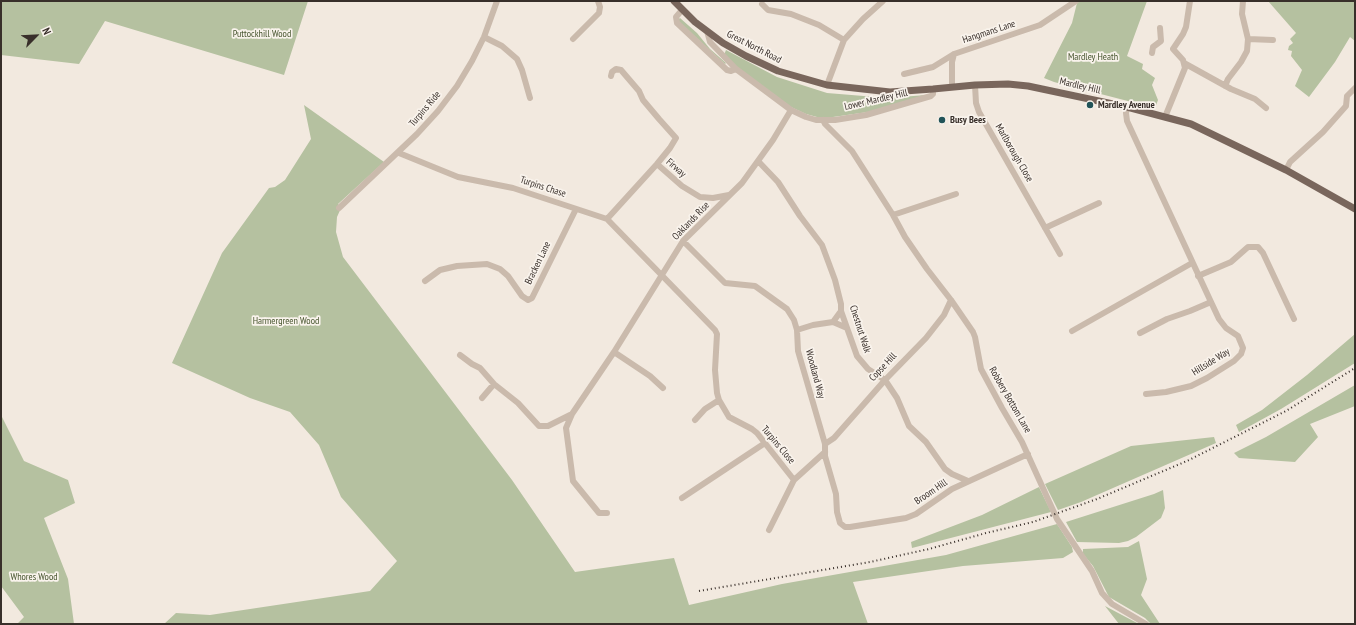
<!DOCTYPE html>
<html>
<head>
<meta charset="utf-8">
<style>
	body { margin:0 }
	#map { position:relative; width:1356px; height:625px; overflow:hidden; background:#f2e9df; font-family:"PT Sans Narrow",sans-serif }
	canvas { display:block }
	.frame { position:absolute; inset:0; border:2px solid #382f2a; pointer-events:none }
	.north { position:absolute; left:16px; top:16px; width:40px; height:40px; -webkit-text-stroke:3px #f9f3ec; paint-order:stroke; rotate:66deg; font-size:11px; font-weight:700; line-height:16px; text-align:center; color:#382f2a }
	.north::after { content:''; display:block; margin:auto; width:14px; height:18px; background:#382f2a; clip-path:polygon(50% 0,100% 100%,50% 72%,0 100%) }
</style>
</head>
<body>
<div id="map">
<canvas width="1356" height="625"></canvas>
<div class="frame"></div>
<div class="north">N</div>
</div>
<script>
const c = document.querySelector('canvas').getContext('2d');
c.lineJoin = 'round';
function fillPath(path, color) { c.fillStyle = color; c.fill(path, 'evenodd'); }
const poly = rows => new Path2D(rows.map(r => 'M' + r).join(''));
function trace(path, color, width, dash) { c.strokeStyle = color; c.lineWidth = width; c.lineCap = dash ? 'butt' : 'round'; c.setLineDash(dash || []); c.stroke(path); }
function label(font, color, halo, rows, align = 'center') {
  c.font = font + ' "PT Sans Narrow",sans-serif'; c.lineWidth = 3.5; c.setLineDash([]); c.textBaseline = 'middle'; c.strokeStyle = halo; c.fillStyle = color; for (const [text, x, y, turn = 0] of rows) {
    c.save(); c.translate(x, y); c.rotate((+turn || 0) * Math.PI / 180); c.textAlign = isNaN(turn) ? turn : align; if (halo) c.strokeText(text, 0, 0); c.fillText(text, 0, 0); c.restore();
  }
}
fillPath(poly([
	[1,1,308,1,284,75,105,21,79,64,1,55],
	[1079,1,1147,1,1127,56,1143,64,1142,69,1155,78,1152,85,1158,100,1155,108,1054,82,1044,78,1072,23,1077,3],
	[1268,1,1355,1,1355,41,1350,37,1335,62,1309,97,1295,86,1302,70,1291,56,1292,51,1288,50,1289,46,1293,43,1290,39,1296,33],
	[680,18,697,33,710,49,726,63,725,64,679,22,679,19],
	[726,50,777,77,827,93,888,98,926,95,868,112,826,118,817,117,806,114,791,107,734,66,724,55],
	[304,105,384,162,338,204,341,208,337,217,336,232,343,257,512,480,575,572,674,558,689,605,782,584,946,555,1057,524,1072,547,1073,552,1063,558,963,566,853,582,868,624,164,624,176,613,210,615,370,591,397,561,341,497,319,445,290,412,250,398,172,363,222,253,269,188,275,187,285,180,311,139],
	[1355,334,1355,363,1281,409,1239,432,1236,425,1262,410,1307,375],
	[1355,385,1355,406,1310,424,1318,437,1295,462,1239,458,1234,453,1266,437],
	[1,415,24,461,68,480,75,503,44,518,68,579,74,624,17,624,24,617,1,586],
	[1214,437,1216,443,1081,502,1058,510,1045,484,1131,446],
	[1039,487,1051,512,912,548,911,542,982,515],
	[1163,490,1165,508,1161,518,1136,537,1128,541,1119,543,1077,542,1066,522,1154,494],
	[1139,541,1147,579,1141,595,1160,624,1151,624,1145,618,1109,597,1093,566,1083,554,1083,549,1128,547],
	[1105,606,1139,624,1119,624]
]), '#b5c1a0');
trace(poly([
	[762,4,768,10,791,14,819,25,844,40],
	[682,10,676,17,677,23,727,70,731,71,736,69],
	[707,31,710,42,736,69,791,110,806,117,816,120,835,120,866,115,931,96,933,94,933,89],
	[484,37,502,46,517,59,522,70,530,98],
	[573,39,599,13,600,7,598,1],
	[1248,39,1273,40],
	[1152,53,1153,47,1161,41,1160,28],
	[1184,63,1231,89,1255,99,1266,108],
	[904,74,933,67,954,54,1040,25,1076,1],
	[827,85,844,40,863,19,883,1],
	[975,85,976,103,979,112,1060,254],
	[1225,86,1228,79,1241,62,1247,51,1248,39,1242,14,1243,1],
	[952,87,952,62,954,54],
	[1127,107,1126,113,1127,121,1211,302,1219,319,1226,328,1238,336,1243,348,1241,354,1234,361,1207,378,1191,386,1166,392,1146,394],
	[1165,117,1185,68,1183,60,1173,49,1183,34,1186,27,1190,1],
	[823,120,825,124,852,151,893,215,905,237,927,269,951,300,973,332,975,337,981,369,1002,408,1022,442,1057,519,1092,571,1102,593,1112,604,1146,624],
	[399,153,458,177,513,188,607,219,715,330,717,334,715,370,717,393,719,400,729,417,752,429,757,433,794,480,825,452],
	[758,161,778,182,800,216,822,245,835,280,841,304,841,311,857,356,868,369,885,380,897,398,909,426,926,442,945,469,952,474,968,481],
	[657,164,682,186,700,197,713,198,729,195],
	[1286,170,1290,162,1323,132,1346,106,1347,96,1355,88],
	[339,208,417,134,438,111,457,86,472,61,484,37,497,1],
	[893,215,956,194],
	[607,219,657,164,670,148,676,138,659,119,643,100,639,91,621,70,616,69,612,72,611,76],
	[1045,228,1099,203],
	[683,241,725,283,755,286,787,309,794,320,797,330,798,351,825,444,825,456,836,494,837,512,840,523,845,527,850,527,906,518,916,514,952,489,1028,454],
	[1198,276,1231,262,1248,247,1258,247,1263,253,1294,319],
	[425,281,440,270,457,266,487,264,500,269,508,276,522,296,528,300,532,298,576,209],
	[833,322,847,328],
	[797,330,813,325,833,322,841,311],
	[1072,331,1192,263],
	[1140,333,1167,319,1190,311,1211,302],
	[614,352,650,376,663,388],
	[460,355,472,364,480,368,494,384,518,403,539,426,548,426,572,414,614,352,683,241,742,183,773,140,791,110],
	[482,398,494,384],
	[572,414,566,428,573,481,599,513,607,513],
	[695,420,705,409,719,400],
	[825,444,834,438,885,380,926,338,944,315,951,300],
	[682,498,765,443],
	[769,530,794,480]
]), '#cabaac', 6);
trace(poly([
	[674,1,695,22,723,43,746,56,778,71,827,85,890,92,933,89,975,85,1008,84,1028,86,1127,107,1191,124,1286,170,1355,209]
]), '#79665c', 7);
trace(poly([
	[699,591,870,562,929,549,986,533,1033,522,1097,499,1187,461,1286,411,1355,368]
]), '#382f2a', 2, [1, 3]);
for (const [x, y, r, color] of [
	[1090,105,4,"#215358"],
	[942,120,4,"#215358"]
]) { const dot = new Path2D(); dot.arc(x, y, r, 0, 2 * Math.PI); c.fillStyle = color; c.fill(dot); trace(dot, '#f9f3ec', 1.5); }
label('10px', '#382f2a', '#f9f3ec', [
	["Hangmans Lane",989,32,-18],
	["Great North Road",754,47,27],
	["Mardley Hill",1080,86,13],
	["Lower Mardley Hill",876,100,-13],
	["Turpins Ride",425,109,-50],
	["Marlborough Close",1014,153,60],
	["Firway",676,168,41],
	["Turpins Chase",543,187,18],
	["Oaklands Rise",691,221,-46],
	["Bracken Lane",538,263,-64],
	["Chestnut Walk",860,329,72],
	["Hillside Way",1211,362,-32],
	["Copse Hill",883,367,-47],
	["Woodland Way",815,374,75],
	["Robbery Bottom Lane",1010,400,60],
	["Turpins Close",778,445,50],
	["Broom Hill",931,492,-34]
]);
label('10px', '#47552f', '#f9f3ec', [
	["Puttockhill Wood",262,34],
	["Mardley Heath",1093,57],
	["Harmergreen Wood",286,321],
	["Whores Wood",34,577]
]);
label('bold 10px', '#382f2a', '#f9f3ec', [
	["Mardley Avenue",1098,105],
	["Busy Bees",950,120]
], 'left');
</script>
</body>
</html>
